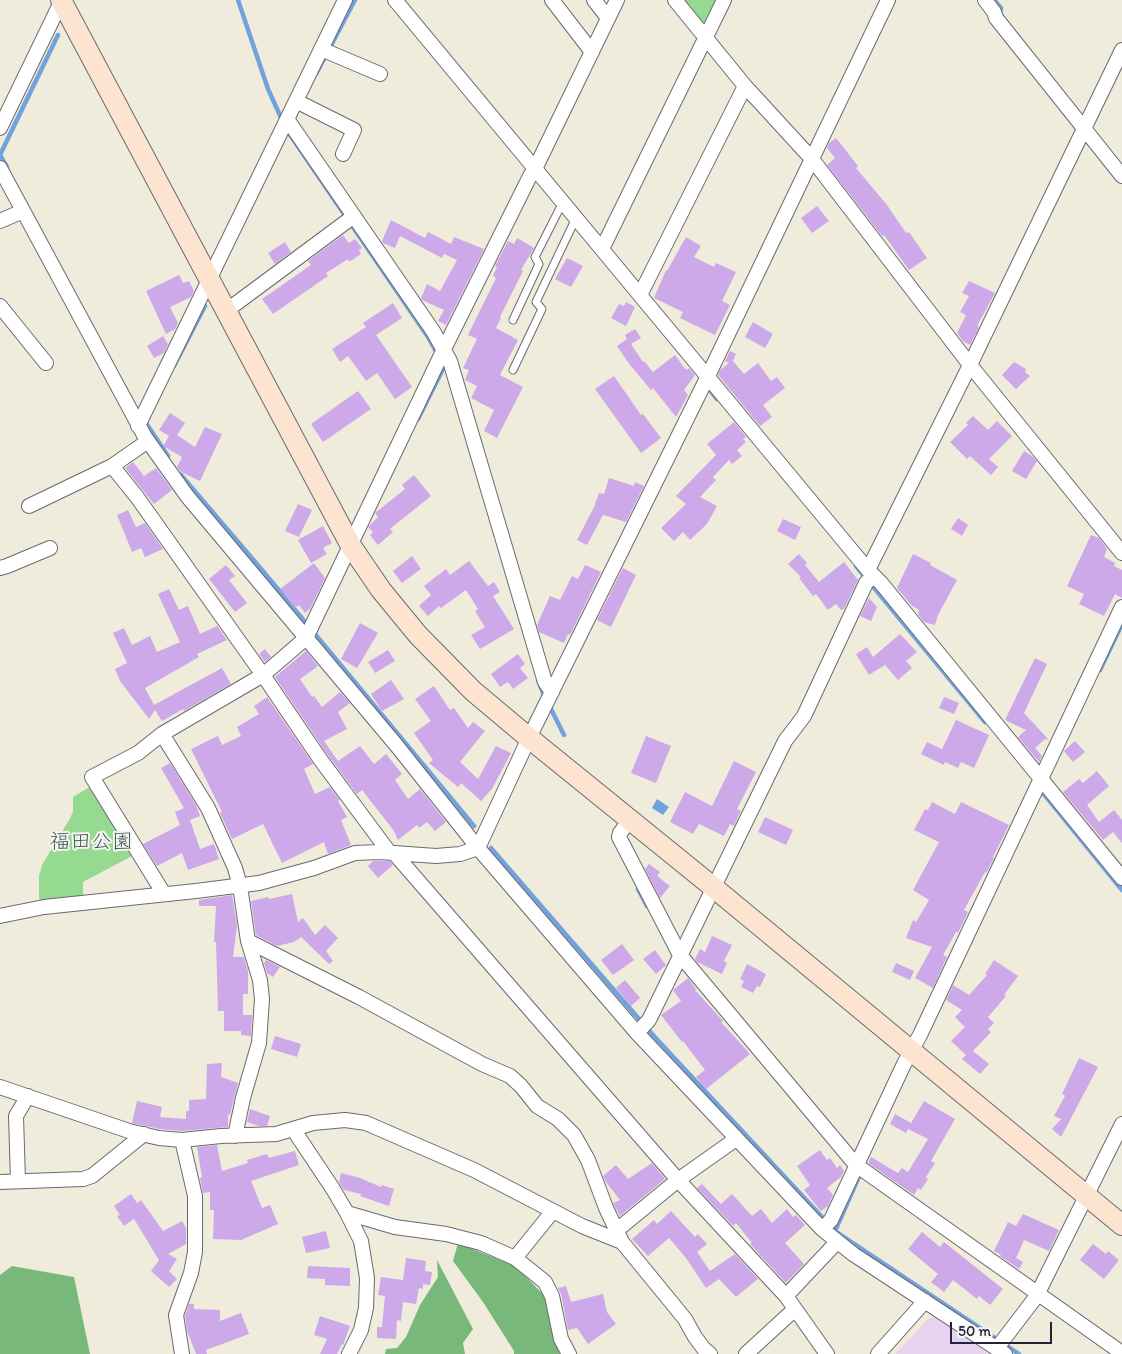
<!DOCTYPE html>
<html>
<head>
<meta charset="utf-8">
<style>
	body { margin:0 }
	#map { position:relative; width:1122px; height:1354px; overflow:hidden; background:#f0ecdb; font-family:Itim,sans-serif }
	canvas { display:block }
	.scale { position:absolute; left:950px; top:1322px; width:102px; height:22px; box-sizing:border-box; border:2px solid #22223b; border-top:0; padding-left:6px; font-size:15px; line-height:18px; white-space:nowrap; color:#22223b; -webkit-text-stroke:4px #f6f6f2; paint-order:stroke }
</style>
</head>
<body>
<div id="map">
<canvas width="1122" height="1354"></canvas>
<div class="scale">50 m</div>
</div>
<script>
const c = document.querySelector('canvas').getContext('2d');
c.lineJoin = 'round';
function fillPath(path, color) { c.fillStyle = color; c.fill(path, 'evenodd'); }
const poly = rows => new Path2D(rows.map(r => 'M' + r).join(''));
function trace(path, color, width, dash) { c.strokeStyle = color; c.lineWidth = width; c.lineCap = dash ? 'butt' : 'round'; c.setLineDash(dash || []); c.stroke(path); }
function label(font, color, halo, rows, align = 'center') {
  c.font = font + ' Itim,"Klee One",sans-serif'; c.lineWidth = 4; c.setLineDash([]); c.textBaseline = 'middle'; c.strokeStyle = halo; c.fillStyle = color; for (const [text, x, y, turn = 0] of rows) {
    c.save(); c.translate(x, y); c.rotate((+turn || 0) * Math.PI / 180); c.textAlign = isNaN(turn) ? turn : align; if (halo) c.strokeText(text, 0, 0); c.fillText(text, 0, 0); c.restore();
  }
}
fillPath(poly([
	[934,1316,989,1354,895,1354,927,1320]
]), '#e7d2ef');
fillPath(poly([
	[684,0,716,0,704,26],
	[93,785,134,855,83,882,83,897,41,901,39,898,39,876,42,865,69,820,73,812,73,797]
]), '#96d991');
fillPath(poly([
	[458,1243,515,1266,545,1296,552,1333,563,1354,514,1354,514,1351,483,1302,453,1261],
	[437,1260,473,1329,463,1343,465,1354,385,1354,386,1349,397,1348,406,1337,420,1305,438,1277],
	[12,1266,74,1277,90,1354,0,1354,0,1275]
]), '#78b97b');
fillPath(poly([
	[657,799,669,807,663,815,652,808]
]), '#71a2db');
trace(poly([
	[238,0,268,89,283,122],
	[994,0,1001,8,1000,15],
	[316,74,355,0],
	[286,129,428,337,438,355],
	[0,155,7,167],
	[0,155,58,35],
	[174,366,205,306],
	[706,385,717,399],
	[418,419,446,363],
	[144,420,168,456],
	[181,475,262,570,474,826],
	[856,566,985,722],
	[1100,670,1122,624],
	[538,680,545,698],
	[549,705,564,735],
	[1039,788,1122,890],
	[491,848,652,1034,835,1231,1019,1354],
	[638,889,647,906],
	[835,1231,861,1172]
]), '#71a2db', 4.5);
fillPath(poly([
	[836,138,858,166,856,168,887,205,906,233,909,232,927,258,909,270,884,235,882,236,827,165,835,158,827,148,829,143],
	[817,206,829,221,812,233,801,218],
	[391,220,425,238,428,232,451,244,454,237,484,249,446,325,438,321,444,310,422,300,421,298,427,284,440,291,457,260,444,254,442,258,400,236,395,248,383,243,382,241],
	[343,235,349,243,355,239,362,248,359,250,361,254,349,262,348,259,326,273,328,276,273,314,262,299,311,265,308,261],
	[686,237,701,246,694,257,714,267,716,263,736,272,722,301,730,305,715,335,680,318,683,312,654,298,666,270,667,271],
	[517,238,534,248,521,270,523,271,500,317,501,318,496,328,518,340,500,375,523,387,497,438,484,431,494,410,471,398,477,386,465,380,469,370,463,368,477,339,468,335,496,278,493,276,497,267,495,266,508,241,514,244],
	[285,242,291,252,275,264,268,253],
	[567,258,583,266,571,287,555,279],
	[179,275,183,283,189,281,194,291,191,297,170,307,178,323,175,329,166,334,146,291],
	[969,281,995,293,977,326,979,327,970,345,963,341,957,333,966,315,960,312,969,296,962,293],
	[626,302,635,307,626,326,611,318,619,304,624,306],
	[393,303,402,318,376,335,412,387,395,399,377,373,366,381,348,356,340,362,332,349,366,327,363,323],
	[753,322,773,334,765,348,745,337],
	[635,329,641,338,631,344,643,362,644,361,653,372,675,355,686,370,689,368,695,375,684,390,688,395,676,417,653,388,651,390,630,365,617,346,627,339,625,335],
	[163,336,168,344,164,353,154,358,147,346],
	[730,351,736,354,733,361,744,374,758,363,771,381,777,377,785,388,763,405,772,417,760,426,718,375,720,370,729,363,725,361],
	[1014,362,1026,369,1025,372,1030,376,1016,389,1002,375],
	[614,376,641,415,643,414,661,438,641,453,595,389],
	[358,391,371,409,323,442,311,424],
	[170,413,185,423,177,435,195,447,205,427,222,434,200,481,181,472,177,467,182,457,163,446,169,436,159,430],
	[973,416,988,430,997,421,1012,436,989,459,998,467,991,475,970,456,967,459,950,442,968,425,966,423],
	[734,422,746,437,743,439,746,442,737,450,742,456,732,464,729,460,713,477,716,480,700,497,717,506,707,524,690,540,683,532,674,541,661,528,686,504,676,496,716,455,707,444],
	[1024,451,1032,456,1037,461,1026,479,1012,471],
	[133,462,144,476,156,468,172,490,154,504,125,468],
	[414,475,431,496,390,529,393,532,378,545,370,535,373,532,368,527,378,517,375,513,405,489,402,485],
	[609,478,634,486,635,482,644,486,626,522,603,515,587,545,577,540,594,507,599,493,604,494],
	[298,504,312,510,299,537,285,531],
	[128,510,136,527,145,523,163,549,145,557,141,548,132,552,117,515],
	[958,518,968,525,962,536,951,529],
	[783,519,801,527,795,540,777,531],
	[323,526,332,543,323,548,327,554,311,563,298,540],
	[1091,535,1099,538,1107,549,1104,557,1115,563,1114,566,1122,570,1122,598,1115,594,1104,616,1079,604,1084,594,1067,586],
	[799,554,807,563,805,565,819,582,844,562,858,580,844,609,841,610,836,604,828,610,816,594,813,596,799,578,801,577,788,564],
	[913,554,931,563,930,565,957,580,938,615,935,625,924,622,918,614,919,610,911,605,897,588],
	[412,556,421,569,402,583,393,571],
	[469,561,488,586,494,582,500,592,493,596,514,629,480,649,471,635,485,627,475,611,478,609,466,590,441,608,439,606,428,616,419,606,431,595,424,586,446,569,450,575],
	[314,563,325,578,310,609,305,613,299,605,295,608,280,589],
	[226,565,235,576,229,580,247,603,235,612,209,579],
	[585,565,601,572,570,635,568,634,564,643,539,632,537,625,550,596,560,600,572,576,578,579],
	[623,568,636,575,611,627,597,620],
	[169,589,179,610,188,606,200,634,217,626,227,640,197,654,199,657,145,688,154,705,222,668,231,684,184,711,183,709,162,721,155,710,149,719,120,681,115,669,127,663,113,633,124,628,132,645,150,636,157,652,180,642,158,594],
	[869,598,877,607,871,621,860,616],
	[360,623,378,633,357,668,341,659],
	[900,634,917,652,906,661,912,668,898,680,885,665,869,675,856,654,867,647,873,657],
	[265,649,271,657,265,662,259,654],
	[388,650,395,661,375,673,368,662],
	[306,651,318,666,300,679,312,697,314,696,322,707,340,692,350,703,338,712,347,729,324,741,338,761,360,746,374,764,386,754,402,774,395,780,408,799,420,789,446,822,435,831,427,822,419,828,417,825,398,840,394,831,362,790,357,794,327,754,275,677],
	[518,654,525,664,520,668,528,678,513,689,508,682,500,687,491,674],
	[1035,658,1047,664,1024,713,1049,740,1045,739,1035,748,1042,756,1039,762,1018,737,1026,730,1005,720],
	[391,680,404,699,382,711,371,694],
	[434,686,450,710,454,708,468,728,473,722,485,731,460,762,478,779,496,746,511,753,492,789,481,801,461,783,458,787,429,763,433,760,414,733,431,721,415,699],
	[267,697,313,764,304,769,315,794,330,787,340,800,338,801,347,817,341,820,351,845,328,854,324,842,282,863,263,824,232,839,220,813,222,812,191,749,218,736,222,745,241,736,237,727,259,714,254,706],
	[944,697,959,703,954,714,939,708],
	[956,720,989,735,974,768,961,762,958,768,945,762,944,765,921,754,927,742,942,749],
	[646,736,671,746,656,783,631,773],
	[1075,741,1085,752,1073,762,1064,751],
	[734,761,756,772,737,809,741,811,734,826,730,824,724,836,699,824,693,834,670,822,685,792,712,806],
	[170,763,196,805,200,816,190,820,200,849,214,844,219,859,188,870,182,853,157,866,143,844,180,825,175,812,184,808,161,768],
	[1097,771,1109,786,1087,805,1099,822,1114,810,1122,820,1122,843,1113,832,1103,840,1063,792,1079,779,1083,783],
	[932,802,955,814,961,802,1009,825,993,857,994,858,989,868,986,873,985,872,964,910,968,912,958,933,956,932,943,955,947,957,933,988,915,978,932,947,906,938,913,920,916,922,929,900,913,890,939,842,914,830,925,809,928,810],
	[765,817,793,830,786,845,758,832],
	[373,861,390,861,393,865,378,878,368,866],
	[649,864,660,872,657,876,670,886,660,898,645,869],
	[292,894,298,922,303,918,315,935,325,925,338,938,326,951,333,961,329,964,301,937,294,942,277,946,256,935,251,901,268,897,269,899],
	[232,895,237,925,233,957,244,957,248,971,248,994,243,994,243,1015,252,1015,251,1036,241,1035,241,1031,224,1031,224,1011,218,1011,216,942,214,942,216,906,199,906,199,900],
	[712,936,732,945,724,961,727,963,722,974,697,962,695,959,700,949,705,952],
	[622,944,634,960,613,975,601,960],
	[655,950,666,965,656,974,643,959],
	[266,960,280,967,273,977,267,973,264,963],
	[994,960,1018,976,1004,995,1006,996,988,1017,994,1023,988,1029,991,1032,973,1051,989,1064,980,1074,962,1059,966,1055,951,1041,965,1027,955,1017,962,1010,946,1000,953,985,969,995,987,975,985,974],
	[896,963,914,971,910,980,892,972],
	[747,964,766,974,760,987,757,986,753,993,741,987,744,981,740,979],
	[688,978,696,989,695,990,723,1021,721,1022,750,1054,706,1089,696,1077,705,1070,683,1041,682,1042,661,1015,681,1001,673,990],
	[625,980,640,998,631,1006,616,988],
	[275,1036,301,1044,297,1057,271,1049],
	[1079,1058,1098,1067,1061,1137,1052,1129,1061,1119,1054,1116,1065,1096,1062,1094],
	[222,1063,221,1077,238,1083,230,1115,228,1114,228,1127,182,1131,160,1129,132,1123,137,1101,162,1107,160,1117,186,1119,186,1111,189,1111,189,1100,206,1099,207,1064],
	[924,1101,955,1119,931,1161,935,1163,926,1177,928,1179,921,1190,918,1188,914,1195,868,1163,871,1157,898,1173,902,1168,908,1172,928,1139,908,1129,906,1133,890,1124,895,1114,911,1123],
	[250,1109,270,1116,267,1126,259,1126,247,1122],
	[217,1145,222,1171,248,1163,247,1160,267,1154,269,1158,295,1151,299,1165,251,1181,262,1208,270,1205,278,1224,241,1240,213,1239,214,1210,210,1210,210,1192,203,1193,200,1178,202,1177,197,1147],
	[820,1150,827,1160,830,1158,837,1168,840,1165,844,1171,841,1177,827,1188,833,1195,828,1206,821,1211,804,1190,810,1185,797,1166],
	[652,1163,665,1179,620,1216,613,1203,620,1200,606,1182,603,1176,616,1165,628,1179],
	[341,1173,360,1178,381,1187,382,1185,394,1189,389,1206,360,1196,361,1194,344,1190,339,1182],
	[702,1184,721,1204,732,1194,752,1216,761,1209,772,1223,787,1209,793,1217,796,1215,805,1225,785,1243,804,1264,786,1283,750,1244,752,1243,736,1223,733,1226,697,1188],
	[131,1194,137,1203,141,1200,163,1231,182,1221,186,1228,186,1244,168,1254,177,1259,169,1271,177,1279,169,1287,151,1271,159,1260,134,1219,124,1226,117,1216,120,1215,114,1206],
	[671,1211,695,1237,698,1234,707,1244,697,1252,710,1271,735,1254,758,1279,736,1297,719,1279,706,1288,686,1258,669,1238,648,1256,632,1239,654,1220,657,1224],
	[1023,1214,1059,1230,1049,1251,1024,1240,1016,1258,1023,1262,1019,1269,1000,1256,1001,1255,994,1251,1008,1222,1016,1226],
	[326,1231,330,1248,306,1253,302,1237],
	[922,1232,940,1247,944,1242,1003,1289,990,1305,979,1296,977,1299,953,1280,944,1292,931,1282,938,1274,908,1249],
	[1093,1244,1106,1254,1108,1251,1119,1260,1104,1279,1080,1260],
	[406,1258,426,1261,425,1271,432,1272,430,1285,423,1284,423,1289,419,1288,416,1304,403,1302,401,1321,397,1320,396,1339,377,1338,377,1327,382,1327,385,1296,378,1295,381,1277,403,1280],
	[308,1266,350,1268,350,1286,325,1285,325,1279,307,1278],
	[566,1286,571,1302,603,1294,607,1312,616,1324,588,1344,577,1328,568,1330,561,1294,558,1288],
	[189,1304,194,1304,194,1309,220,1310,220,1321,241,1313,249,1334,206,1350,207,1354,196,1354,187,1331,185,1316],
	[320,1316,350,1326,343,1345,342,1344,337,1354,320,1354,327,1339,314,1335]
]), '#cda9e9');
const lane = poly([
	[513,320,539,264,535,257,563,202],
	[513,370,542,309,536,302,576,218]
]);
const street = poly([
	[395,0,868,570,881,583,1122,878],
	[552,0,592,52],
	[594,0,608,18],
	[675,0,745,86,812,159,970,365,1122,553],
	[985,0,994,12,996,18,1122,176],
	[321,49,380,74],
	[296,101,354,130,343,154],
	[287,119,433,331,450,361,545,682,552,692],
	[0,128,62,0],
	[0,168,145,437,187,496,397,746,478,848,637,1033,822,1229,853,1254,1005,1354],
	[0,221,23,211],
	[602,249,724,0],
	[640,295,745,86],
	[0,306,46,363],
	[226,311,354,216],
	[138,426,345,0],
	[112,466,137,497,263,675,320,759,389,852],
	[29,506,112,466,148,441],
	[0,568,7,566,50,548],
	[868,570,970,365,1122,50],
	[162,734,208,808,235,868,240,886,248,941,260,980,262,999,259,1043,243,1098,235,1136],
	[630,820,620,833,619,837,680,955,856,1165,1122,1353],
	[394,853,678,1180,786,1296,827,1354],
	[164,894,92,777,138,753,162,734,263,675,306,638,444,349,530,176,535,169,617,0],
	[0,916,44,907,196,891,259,883,314,868,355,853,380,852,436,856,460,854,478,848,529,738,708,376,888,0],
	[248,941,359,997,482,1064,510,1076,521,1086,537,1106,558,1119,574,1135,588,1160,606,1208,622,1242],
	[637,1033,649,1020,785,741,804,716,866,583,873,576],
	[0,1087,129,1131,159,1138,182,1140,221,1136,276,1134,313,1123,345,1120,366,1123,474,1170,582,1226,622,1242,685,1319,695,1337,704,1349,710,1354],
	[293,1129,333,1189,347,1213,361,1241,367,1278,366,1308,361,1330,349,1354],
	[18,1181,16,1116,28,1096],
	[0,1182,83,1179,92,1176,144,1134],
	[347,1213,395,1227,446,1234,481,1243,515,1258,545,1282,552,1296,561,1339,569,1354],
	[822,1229,831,1220,904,1064,920,1035,1122,607],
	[617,1230,678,1180,736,1139],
	[515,1258,553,1211],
	[786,1296,837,1242],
	[997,1348,1036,1297,1122,1124],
	[182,1354,176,1315,191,1273,195,1252,195,1196,182,1140],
	[746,1354,795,1309],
	[878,1354,925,1301]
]);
const secondary = poly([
	[61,0,351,546,381,590,418,635,473,691,529,738,713,887,1122,1225]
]);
trace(lane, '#6a6973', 9);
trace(street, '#6a6973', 16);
trace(secondary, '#6a6973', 22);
trace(lane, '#fff', 7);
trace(street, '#fff', 14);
trace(secondary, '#fde4d1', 20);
label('21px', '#455955', '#f6f6f2', [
	["福田公園",91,843]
]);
</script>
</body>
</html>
